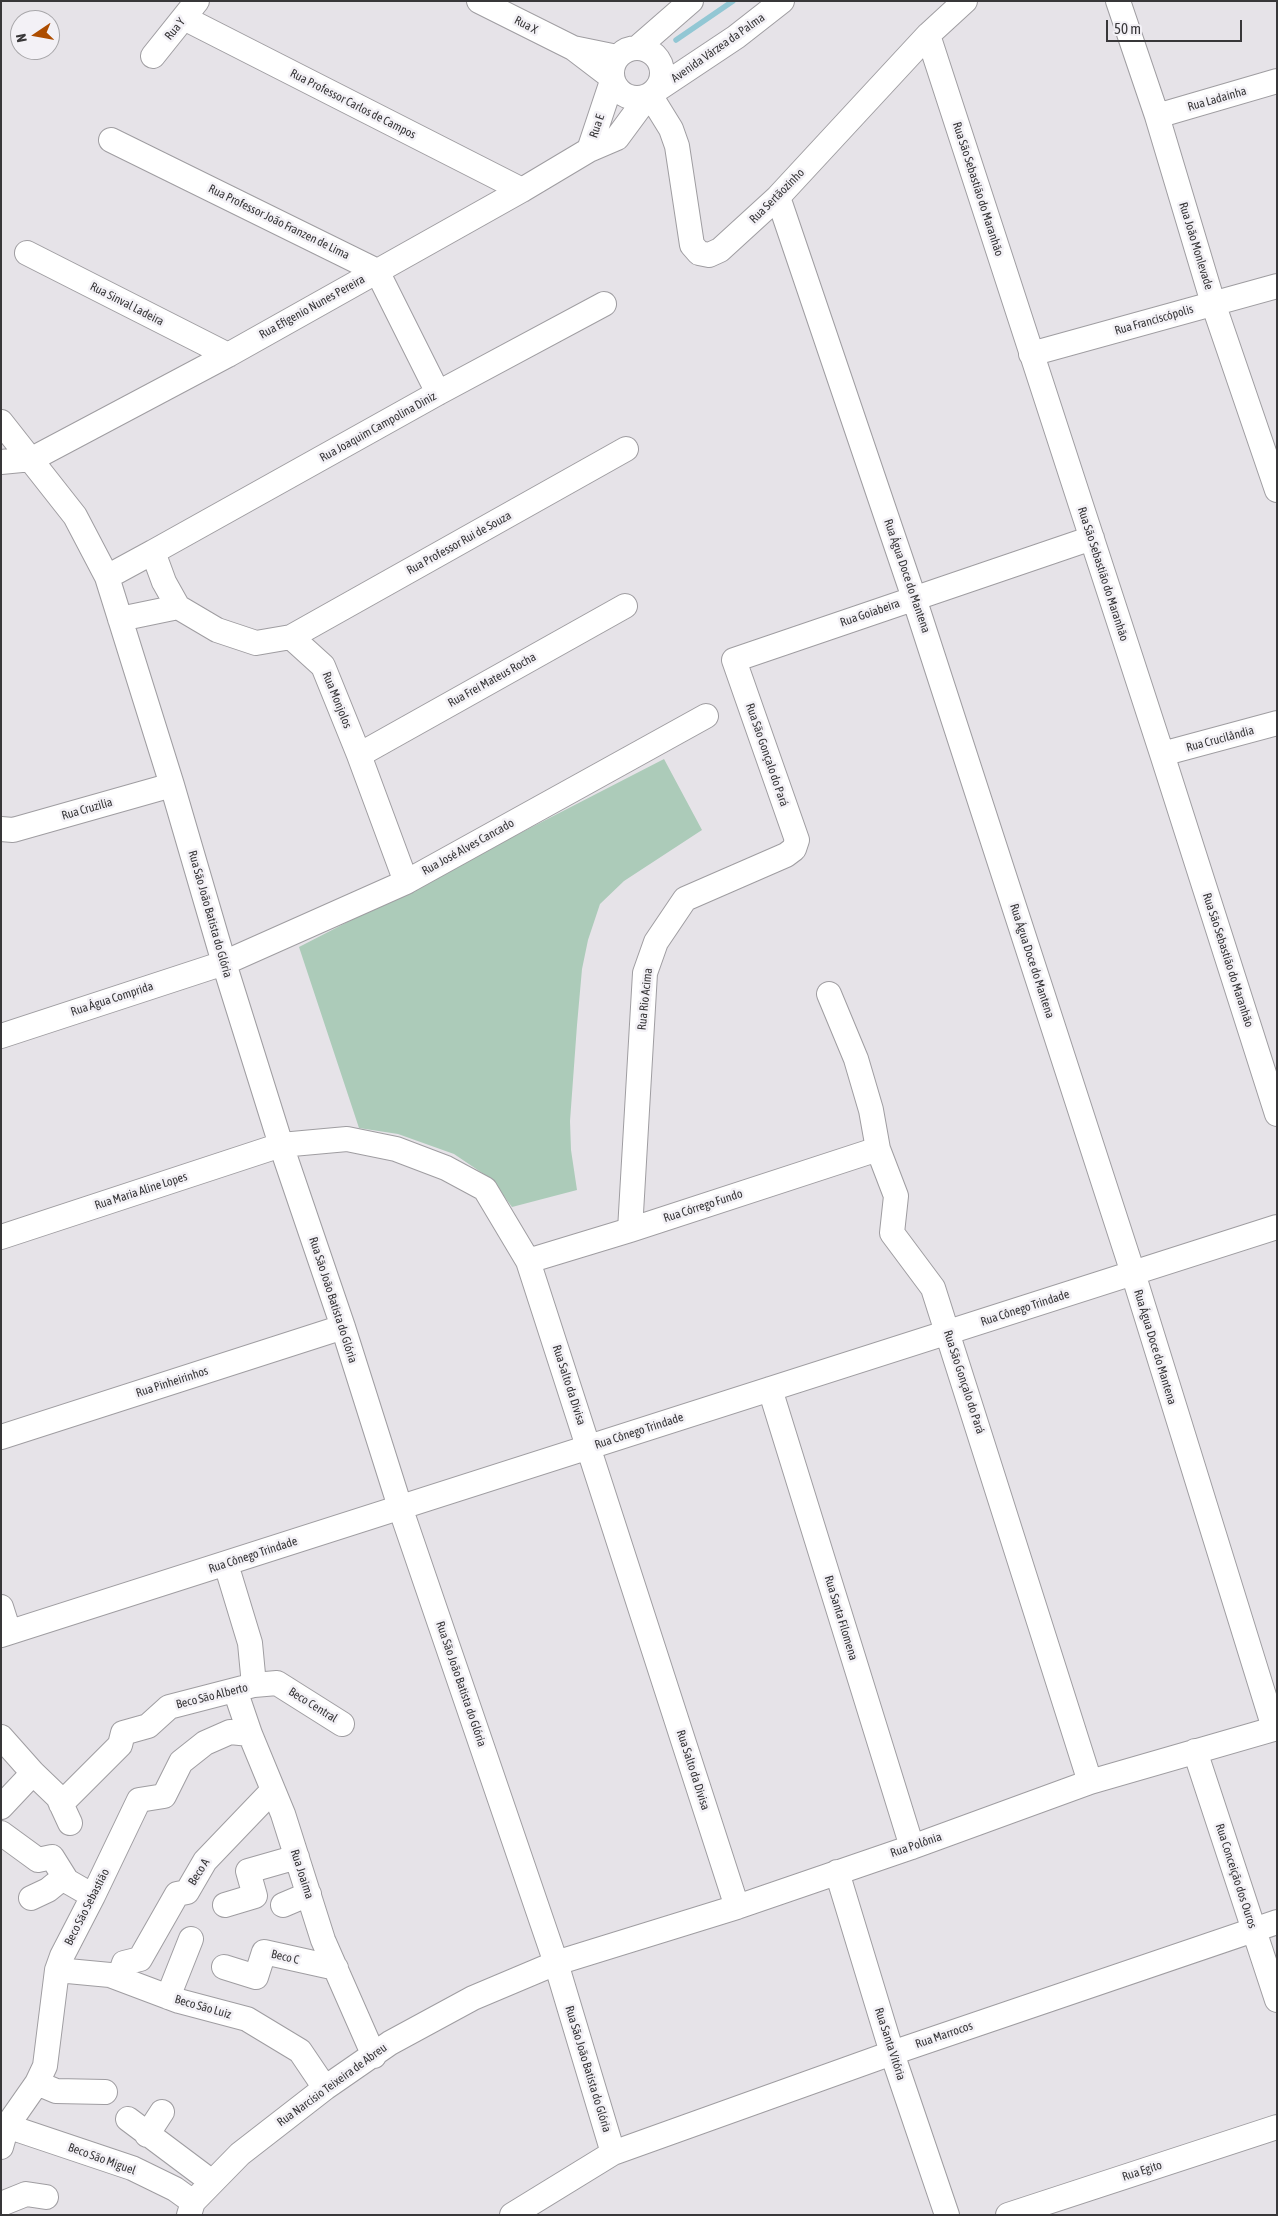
<!DOCTYPE html>
<html>
<head>
<meta charset="utf-8">
<style>
	body { margin:0 }
	#map { position:relative; width:1278px; height:2216px; overflow:hidden; background:#e6e3e8; font-family:"Asap Condensed",sans-serif }
	canvas { display:block }
	.frame { position:absolute; inset:0; border:2px solid #383739; pointer-events:none }
	.north { position:absolute; left:10px; top:10px; width:50px; height:50px; box-sizing:border-box; background:#f3f1f6; border:1px solid #a8a7aa; border-radius:50%; rotate:258deg; font-size:14px; font-weight:700; line-height:20px; text-align:center; color:#383739 }
	.north::after { content:''; display:block; margin:auto; width:18px; height:22px; background:#ad4d00; clip-path:polygon(50% 0,100% 100%,50% 72%,0 100%) }
	.scale { position:absolute; left:1106px; top:20px; width:136px; height:22px; box-sizing:border-box; border:2px solid #383739; border-top:0; padding-left:6px; font-size:15px; line-height:18px; white-space:nowrap; color:#383739; -webkit-text-stroke:4px #f3f1f6; paint-order:stroke }
</style>
</head>
<body>
<div id="map">
<canvas width="1278" height="2216"></canvas>
<div class="frame"></div>
<div class="north">N</div>
<div class="scale">50 m</div>
</div>
<script>
const c = document.querySelector('canvas').getContext('2d');
c.lineJoin = 'round';
function fillPath(path, color) { c.fillStyle = color; c.fill(path, 'evenodd'); }
const poly = rows => new Path2D(rows.map(r => 'M' + r).join(''));
function trace(path, color, width, dash) { c.strokeStyle = color; c.lineWidth = width; c.lineCap = dash ? 'butt' : 'round'; c.setLineDash(dash || []); c.stroke(path); }
function label(font, color, halo, rows, align = 'center') {
  c.font = font + ' "Asap Condensed",sans-serif'; c.lineWidth = 5; c.setLineDash([]); c.textBaseline = 'middle'; c.strokeStyle = halo; c.fillStyle = color; for (const [text, x, y, turn = 0] of rows) {
    c.save(); c.translate(x, y); c.rotate((+turn || 0) * Math.PI / 180); c.textAlign = isNaN(turn) ? turn : align; if (halo) c.strokeText(text, 0, 0); c.fillText(text, 0, 0); c.restore();
  }
}
fillPath(poly([
	[664,759,702,830,624,881,600,904,588,940,582,969,577,1025,570,1121,571,1150,577,1190,512,1207,491,1179,454,1154,398,1134,359,1128,299,947]
]), '#accbb9');
trace(poly([
	[676,40,733,1]
]), '#92c7d4', 5.5);
const minor = poly([
	[479,1,573,48],
	[1118,1,1157,116,1213,303,1277,490],
	[184,18,522,190],
	[928,35,1162,754,1277,1114],
	'612 73a25 25 0 1 1 50 0a25 25 0 1 1-50 0Z',
	[637,48,691,1],
	[153,56,197,1],
	[611,77,573,48,617,57],
	[652,93,736,37,782,1],
	[650,95,671,129,677,146,692,245,699,253,709,255,720,250,778,197,928,35,965,1],
	[1157,116,1277,81],
	[111,140,377,271,438,393],
	[589,150,612,81],
	[778,197,914,598,1133,1273,1274,1728],
	[27,253,228,355],
	[1031,354,1277,286],
	[1,422,75,516,107,577,172,785,224,963,281,1145,343,1327,400,1507,556,1963,613,2153],
	[1,462,32,459,228,355,522,190,589,150,617,138,648,96],
	[153,552,438,393,604,304],
	[107,577,153,552,164,582,178,607,217,630,256,643,291,637,323,666,359,755,406,882],
	[120,619,178,607],
	[291,637,626,449],
	[1162,754,1277,723],
	[359,755,625,606],
	[1,829,13,830,172,785],
	[829,994,856,1059,871,1110,878,1149,896,1196,892,1233,933,1288,1090,1782],
	[1,1036,224,963,406,882,706,716],
	[630,1230,645,973,656,942,685,899,786,855,794,849,797,840,734,660,1092,538],
	[1,1237,281,1145,347,1139,396,1149,446,1168,485,1189,528,1261,737,1907],
	[528,1261,630,1230,878,1149],
	[770,1389,912,1847],
	[1,1437,343,1327],
	[226,1564,250,1643,254,1685],
	[1,1607,9,1632],
	[1,1635,1277,1227],
	[235,1690,250,1734,283,1814,323,1940,374,2056],
	[1,1737,33,1773,58,1797,70,1823],
	[1195,1751,1277,2000],
	[61,1804,120,1745,123,1733,148,1726,169,1707,254,1685,277,1683,342,1724],
	[1,1807,33,1773],
	[1,1833,38,1860,52,1857,67,1881,93,1896],
	[837,1872,892,2053,947,2215],
	[31,1898,48,1890,64,1877],
	[225,1905,255,1896,248,1871,297,1857],
	[283,1905,309,1894],
	[224,1967,256,1977,264,1952,336,1968],
	[57,1970,110,1975,179,2001,247,2019,300,2051,325,2088],
	[119,1978,124,1963,140,1959,177,1894,187,1892,205,1861,273,1790],
	[168,1997,191,1939],
	[37,2083,56,2091,105,2092],
	[128,2119,212,2182],
	[7,2126,132,2168,175,2189,193,2202],
	[147,2135,162,2112],
	[1,2147,7,2126,37,2083,45,2066,57,1970,62,1956,93,1896,139,1800,164,1796,181,1762,205,1743,230,1732,250,1734],
	[1,2204,26,2194,46,2197],
	[189,2215,193,2202,240,2154,325,2088,390,2043,473,1998,556,1963,737,1907,912,1847,1090,1782,1277,1728],
	[512,2215,613,2153,892,2053,1277,1922],
	[1008,2215,1277,2127]
]);
trace(minor, '#9f9da1', 26);
trace(minor, '#fff', 24);
label('12px', '#383739', '#f3f1f6', [
	["Rua X",526,25,27],
	["Rua Y",175,29,-51],
	["Avenida Várzea da Palma",718,48,-35],
	["Rua Ladainha",1217,99,-16],
	["Rua Professor Carlos de Campos",353,104,27],
	["Rua E",597,126,-71],
	["Rua São Sebastião do Maranhão",978,189,72],
	["Rua Sertãozinho",777,196,-45],
	["Rua Professor João Franzen de Lima",279,222,26],
	["Rua João Monlevade",1196,246,73],
	["Rua Sinval Ladeira",127,304,27],
	["Rua Efigenio Nunes Pereira",312,307,-29],
	["Rua Franciscópolis",1154,320,-16],
	["Rua Joaquim Campolina Diniz",378,427,-29],
	["Rua Professor Rui de Souza",459,543,-29],
	["Rua São Sebastião do Maranhão",1103,574,72],
	["Rua Água Doce do Mantena",907,576,71],
	["Rua Goiabeira",870,613,-19],
	["Rua Frei Mateus Rocha",492,680,-29],
	["Rua Monjolos",337,700,68],
	["Rua Crucilândia",1220,739,-15],
	["Rua São Gonçalo do Pará",767,755,71],
	["Rua Cruzilia",87,809,-16],
	["Rua José Alves Cancado",468,847,-29],
	["Rua São João Batista do Glória",210,914,74],
	["Rua São Sebastião do Maranhão",1228,960,72],
	["Rua Água Doce do Mantena",1032,961,72],
	["Rua Água Comprida",112,999,-18],
	["Rua Rio Acima",645,999,-84],
	["Rua Maria Aline Lopes",141,1191,-18],
	["Rua Córrego Fundo",703,1206,-18],
	["Rua São João Batista do Glória",333,1300,72],
	["Rua Cônego Trindade",1025,1308,-18],
	["Rua Água Doce do Mantena",1155,1347,73],
	["Rua Pinheirinhos",172,1382,-18],
	["Rua São Gonçalo do Pará",964,1382,72],
	["Rua Salto da Divisa",569,1385,72],
	["Rua Cônego Trindade",639,1431,-18],
	["Rua Cônego Trindade",253,1555,-18],
	["Rua Santa Filomena",841,1618,73],
	["Rua São João Batista do Glória",461,1684,71],
	["Beco São Alberto",212,1696,-14],
	["Beco Central",313,1705,32],
	["Rua Salto da Divisa",693,1770,72],
	["Rua Polônia",916,1845,-19],
	["Beco A",199,1872,-58],
	["Rua Joaima",302,1874,72],
	["Rua Conceição dos Ouros",1236,1876,72],
	["Beco São Sebastião",87,1907,-63],
	["Beco C",285,1957,13],
	["Beco São Luiz",203,2007,16],
	["Rua Marrocos",944,2035,-19],
	["Rua Santa Vitória",890,2044,72],
	["Rua São João Batista do Glória",588,2069,73],
	["Rua Narcísio Teixeira de Abreu",332,2085,-36],
	["Beco São Miguel",102,2159,20],
	["Rua Egito",1142,2171,-18]
]);
</script>
</body>
</html>
